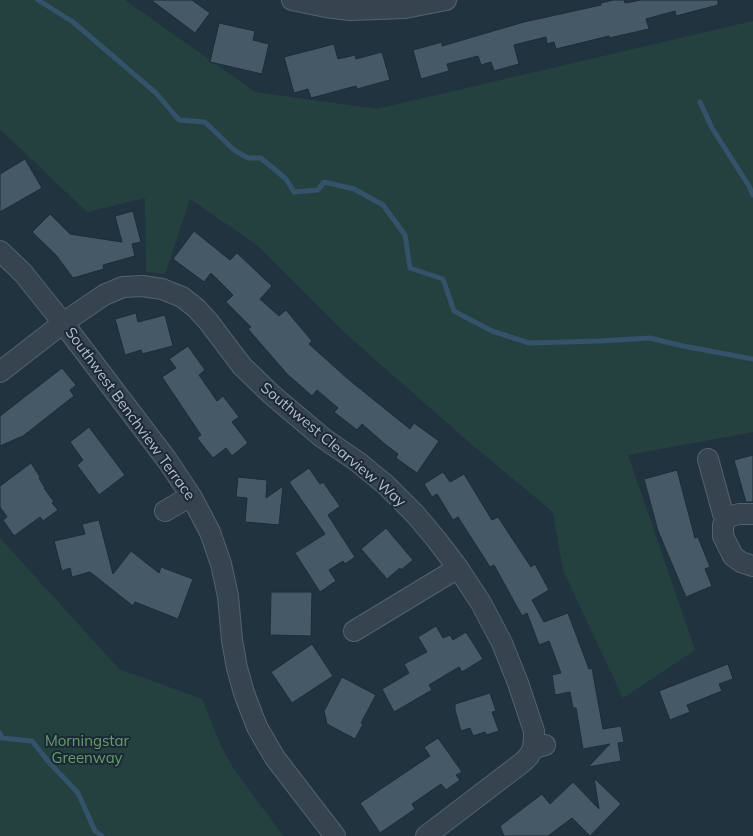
<!DOCTYPE html>
<html>
<head>
<meta charset="utf-8">
<style>
	body { margin:0 }
	canvas { display:block; background:#223340 }
</style>
</head>
<body>
<canvas width="753" height="836"></canvas>
<script>
const c = document.querySelector('canvas').getContext('2d');
c.lineJoin = 'round';
function fillPath(path, color) { c.fillStyle = color; c.fill(path, 'evenodd'); }
const poly = rows => new Path2D(rows.map(r => 'M' + r).join(''));
function trace(path, color, width, dash) { c.strokeStyle = color; c.lineWidth = width; c.lineCap = dash ? 'butt' : 'round'; c.setLineDash(dash || []); c.stroke(path); }
function label(font, color, halo, rows, align = 'center') {
  c.font = font + ' Mulish,sans-serif'; c.lineWidth = 4; c.setLineDash([]); c.textBaseline = 'middle'; c.strokeStyle = halo; c.fillStyle = color; for (const [text, x, y, turn = 0] of rows) {
    c.save(); c.translate(x, y); c.rotate((+turn || 0) * Math.PI / 180); c.textAlign = isNaN(turn) ? turn : align; if (halo) c.strokeText(text, 0, 0); c.fillText(text, 0, 0); c.restore();
  }
}
fillPath(poly([
	[0,0,125,0,255,92,377,109,753,21,753,432,628,455,695,650,623,698,563,570,553,512,470,443,345,333,257,245,190,199,165,274,146,272,145,198,87,212,0,129],
	[0,538,119,669,202,699,221,746,233,768,283,836,0,836]
]), '#244140');
trace(poly([
	[38,0,73,22,156,93,179,120,205,122,234,150,248,158,261,158,286,179,294,192,318,190,324,182,354,189,383,205,405,235,410,268,443,279,454,311,492,331,529,343,600,341,650,338,683,346,753,359],
	[700,102,712,128,749,186,753,195],
	[0,733,2,738,32,741,48,761,78,793,95,831,102,836]
]), '#345269', 5);
const building = poly([
	[151,0,192,0,210,13,195,33,151,0],
	[613,0,624,0,625,3,641,0,718,0,718,5,676,16,675,11,646,19,649,29,609,38,609,36,556,49,554,42,547,44,546,37,514,45,519,64,494,71,491,62,481,65,478,56,447,64,449,71,421,79,413,50,442,42,442,46,524,22,601,5,601,3,613,0],
	[219,23,255,31,253,40,269,44,262,74,210,62,219,23],
	[334,44,338,59,355,55,356,59,382,52,390,80,357,89,356,86,311,98,308,89,294,93,284,57,334,44],
	[25,159,42,188,0,212,0,174,25,159],
	[133,211,141,242,132,244,135,256,103,265,104,269,73,278,56,255,32,232,50,214,70,234,122,242,115,216,133,211],
	[194,231,230,260,237,253,272,286,260,299,279,316,286,310,312,341,309,344,348,379,410,429,414,423,439,441,417,473,396,458,398,454,386,445,362,424,357,430,334,412,338,408,317,390,312,396,287,374,248,329,251,327,226,302,233,295,211,273,204,282,173,259,194,231],
	[136,313,138,322,165,315,173,346,142,354,141,350,125,355,115,319,136,313],
	[188,346,205,370,199,375,217,401,223,396,239,417,232,422,248,443,232,456,226,448,213,458,197,438,201,435,162,377,176,368,169,359,188,346],
	[62,368,76,385,70,390,74,396,23,436,0,446,0,416,62,368],
	[89,427,125,475,99,495,77,465,83,460,70,442,89,427],
	[753,455,753,502,746,502,734,460,753,455],
	[31,463,40,477,39,478,45,488,44,488,54,502,52,503,58,510,43,521,40,517,14,536,3,520,7,517,0,507,0,486,31,463],
	[309,468,320,484,323,482,340,506,328,515,355,557,345,564,343,561,329,570,336,581,320,592,295,553,325,534,289,482,309,468],
	[677,470,695,538,698,537,710,567,705,569,712,586,686,597,658,531,644,479,677,470],
	[443,472,450,482,464,474,492,520,498,517,531,567,535,564,549,590,532,600,544,622,568,613,589,669,592,668,603,729,621,726,624,742,618,743,621,761,588,767,610,744,583,749,576,708,573,708,570,692,555,695,552,675,561,673,549,641,539,645,527,613,522,616,494,565,490,567,458,517,453,520,437,494,432,497,424,484,443,472],
	[238,477,267,480,266,498,283,486,279,525,245,522,247,498,236,497,238,477],
	[99,520,113,574,131,551,159,573,161,567,193,579,178,619,135,602,133,606,90,572,72,577,70,568,62,571,54,541,85,534,82,524,99,520],
	[386,528,413,560,401,570,400,568,387,579,361,549,386,528],
	[271,592,312,592,311,636,270,635,271,592],
	[436,626,443,638,450,635,453,640,466,632,483,659,462,672,459,667,429,685,432,690,394,712,382,689,409,673,404,664,427,652,418,637,436,626],
	[312,644,333,676,292,703,271,672,312,644],
	[728,664,733,679,719,684,722,691,687,705,690,712,670,720,659,691,728,664],
	[342,677,376,695,361,723,363,724,355,739,327,724,324,711,342,677],
	[490,693,496,711,492,712,499,731,486,735,485,732,473,736,470,728,461,731,455,710,455,704,490,693],
	[438,738,462,772,456,775,460,780,446,790,441,784,412,804,415,809,380,833,360,803,430,756,424,747,438,738],
	[594,778,621,804,590,836,572,818,548,836,504,836,500,826,542,794,550,804,573,782,599,809,594,778]
]);
fillPath(building, '#455966');
trace(building, '#1d2b37', 1);
const minor = poly([
	[292,0,326,7,350,10,405,8,446,0],
	[0,251,23,273,63,323,167,460,191,496,210,532,221,564,228,596,232,640,237,668,244,693,257,727,275,758,335,836],
	[0,372,63,323,104,295,123,287,142,286,162,289,182,297,196,308,208,321,242,366,271,394,323,438,358,462,386,485,415,514,436,539,458,568,481,603,502,643,518,683,534,731,534,738,533,748],
	[708,459,723,514,728,517],
	[165,511,191,496],
	[753,514,739,514,728,517,723,525,723,536,733,556,741,562,753,566],
	[354,631,458,568],
	[426,836,523,762,529,756,533,748,545,745]
]);
trace(minor, '#54626e', 22);
trace(minor, '#364450', 20);
label('15px', '#b2bfcb', '#1b2935', [
	["Southwest Benchview Terrace",130,414,54],
	["Southwest Clearview Way",333,445,40]
]);
label('15px', '#679e6c', '#1b2935', [
	["Morningstar",87,741],
	["Greenway",87,758]
]);
</script>
</body>
</html>
